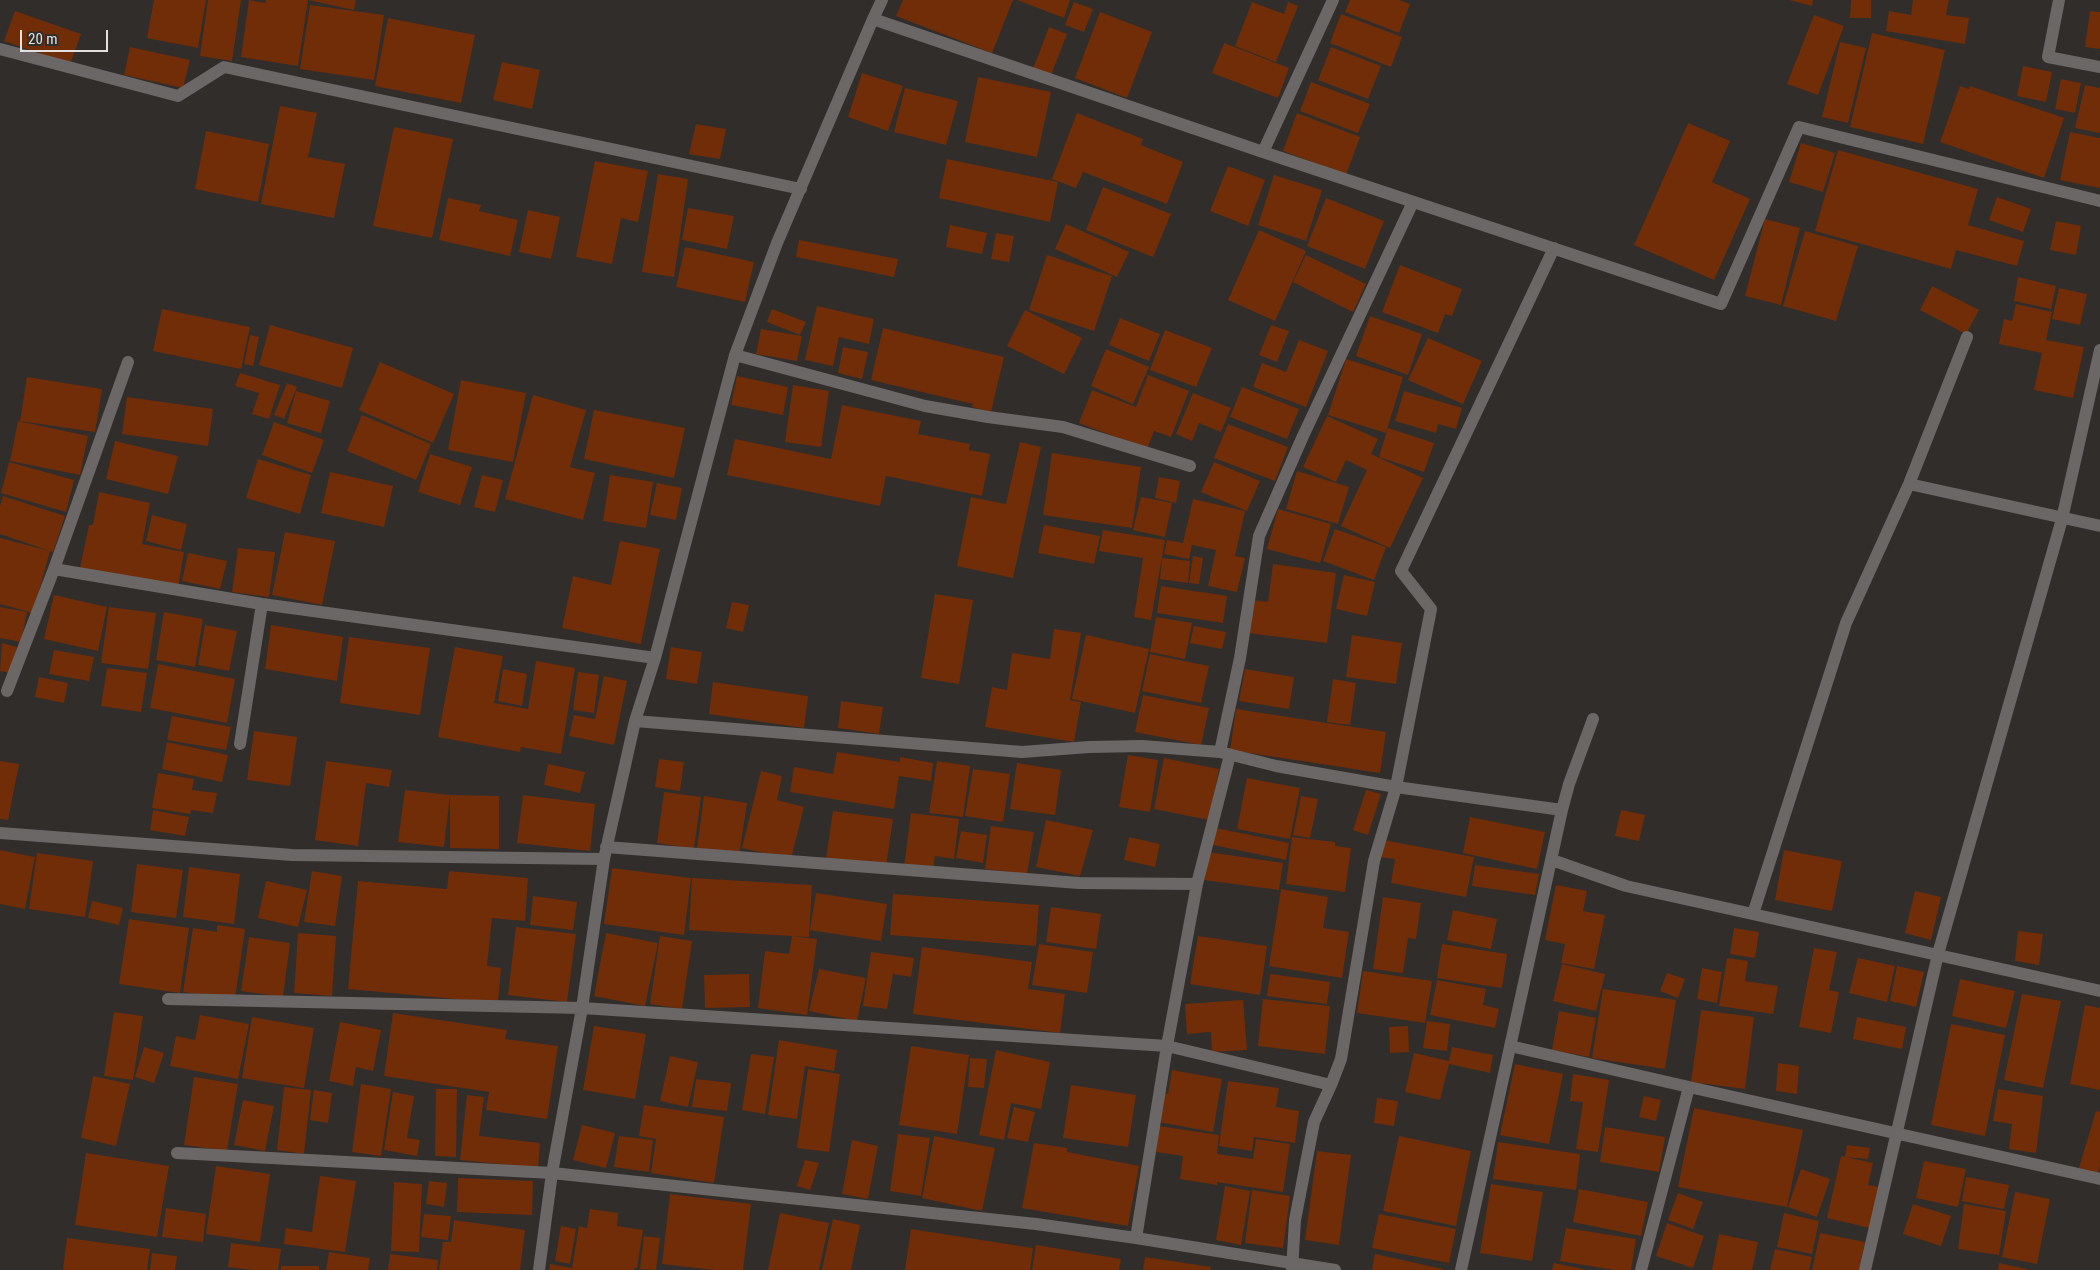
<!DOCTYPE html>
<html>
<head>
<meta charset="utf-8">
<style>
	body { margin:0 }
	#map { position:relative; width:2100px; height:1270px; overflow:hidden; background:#302d2b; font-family:"Roboto Condensed",sans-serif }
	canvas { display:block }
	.scale { position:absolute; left:20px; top:30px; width:88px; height:22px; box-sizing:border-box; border:2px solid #e3e1e0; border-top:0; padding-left:6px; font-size:15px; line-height:18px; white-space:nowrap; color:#e3e1e0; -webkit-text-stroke:4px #302d2b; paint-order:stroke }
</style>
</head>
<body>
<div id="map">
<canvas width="2100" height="1270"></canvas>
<div class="scale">20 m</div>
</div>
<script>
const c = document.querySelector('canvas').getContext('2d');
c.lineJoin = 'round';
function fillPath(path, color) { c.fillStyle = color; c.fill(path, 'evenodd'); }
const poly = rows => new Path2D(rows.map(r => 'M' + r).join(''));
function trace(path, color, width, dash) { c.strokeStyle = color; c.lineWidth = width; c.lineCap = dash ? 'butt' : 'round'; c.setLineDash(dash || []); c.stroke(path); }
fillPath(poly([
	[154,0,206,0,198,48,147,38],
	[208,0,241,0,232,61,200,56],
	[249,0,266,3,266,0,308,0,298,66,241,57],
	[308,0,356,0,354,10],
	[903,0,1013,0,992,53,896,16],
	[1017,0,1070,0,1064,18],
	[1350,0,1399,0,1410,4,1399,33,1345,12],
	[1789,0,1813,0,1812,6],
	[1851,0,1871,0,1871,18,1850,18],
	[1913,0,1949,0,1946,15,1969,18,1965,44,1886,31,1889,11,1911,15],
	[1074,2,1093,9,1084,32,1065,25],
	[1252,2,1284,14,1288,2,1298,6,1276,62,1235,46],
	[310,5,384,15,374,80,300,69],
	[15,11,81,34,70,64,4,41],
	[2090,11,2100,12,2100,49,2085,47],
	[1100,12,1152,32,1127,98,1075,78],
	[1341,14,1402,37,1391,67,1330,43],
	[1814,15,1844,26,1818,95,1787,84],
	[388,18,475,35,461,103,375,86],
	[1049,27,1067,34,1051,75,1033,69],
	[1872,33,1945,50,1923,144,1850,127],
	[1840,42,1866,48,1848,123,1822,117],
	[1224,43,1289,68,1278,98,1212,73],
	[130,47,190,60,183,88,124,75],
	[1331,47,1381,66,1368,99,1318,80],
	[502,62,540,70,532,109,493,100],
	[2023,66,2052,72,2046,102,2017,96],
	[862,73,903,86,888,131,848,117],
	[978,77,1051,92,1037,157,965,142],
	[2061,79,2081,83,2075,113,2055,109],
	[1311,82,1370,104,1358,133,1300,111],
	[2085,85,2100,88,2100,133,2075,128],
	[1960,86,1969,89,1970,86,2064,118,2044,178,1940,142],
	[905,88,958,101,946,145,894,132],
	[280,106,317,113,308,157,345,164,334,218,261,204],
	[1077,113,1143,139,1141,145,1183,162,1167,204,1083,172,1076,188,1052,179],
	[1297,113,1360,137,1346,175,1283,151],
	[1688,123,1730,141,1712,182,1750,199,1714,280,1634,245],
	[696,124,726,129,720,159,689,154],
	[394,127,453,139,432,238,373,226],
	[206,131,269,144,258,202,195,189],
	[2070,132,2100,138,2100,188,2060,180],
	[1801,143,1835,153,1823,192,1789,182],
	[1838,150,1978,189,1968,225,2024,241,2017,266,1956,250,1951,269,1815,231],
	[947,159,1058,182,1050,222,939,198],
	[595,161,648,171,638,222,621,218,612,264,576,257],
	[1228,166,1265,180,1248,226,1210,211],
	[658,174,688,179,674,277,642,272],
	[1274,175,1322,190,1306,241,1258,225],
	[1103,187,1171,214,1153,257,1086,230],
	[1997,197,2031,209,2023,232,1989,220],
	[448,198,481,205,479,211,518,220,510,256,439,240],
	[1326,198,1384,221,1365,269,1307,246],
	[688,208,734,216,727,249,682,240],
	[528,210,560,217,551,259,519,252],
	[1765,219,1800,228,1781,305,1745,296],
	[2056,221,2081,226,2076,255,2050,250],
	[1066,224,1129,252,1117,277,1055,249],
	[950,225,987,233,982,254,946,247],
	[1259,230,1306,251,1275,321,1228,300],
	[1805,231,1858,246,1836,321,1783,306],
	[996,233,1014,236,1009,262,991,259],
	[799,240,898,259,894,277,796,257],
	[685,247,754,262,745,302,676,287],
	[1047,255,1112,276,1094,331,1029,310],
	[1306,255,1366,284,1353,312,1293,282],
	[1400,265,1462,289,1452,316,1445,314,1438,333,1382,312],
	[2018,277,2056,286,2051,309,2014,301],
	[1932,286,1979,310,1966,334,1920,310],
	[2059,288,2087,294,2080,325,2052,319],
	[2016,304,2052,312,2046,340,2084,347,2073,398,2034,390,2042,353,1999,344,2004,319,2012,321],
	[817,306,874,319,869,344,839,337,833,366,805,360],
	[162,309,250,327,241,369,153,351],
	[772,309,806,322,800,335,767,322],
	[1025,310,1082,338,1064,374,1007,346],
	[1370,316,1422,334,1408,375,1356,356],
	[1120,318,1160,334,1149,361,1109,345],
	[270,325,353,348,342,388,259,365],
	[1271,325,1289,331,1277,362,1259,355],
	[883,328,1004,357,991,412,972,407,973,404,871,380],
	[761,329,802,336,797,361,756,354],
	[1165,330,1212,348,1196,387,1150,370],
	[250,335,259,337,253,366,244,364],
	[1428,338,1482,361,1463,404,1408,380],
	[1299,340,1328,351,1306,407,1253,387,1262,363,1286,372],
	[843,347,868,352,862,379,838,373],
	[1106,349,1149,367,1133,404,1091,386],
	[1346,359,1403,377,1386,433,1328,415],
	[380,362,454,394,433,443,359,410],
	[240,373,280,385,269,419,252,414,259,393,235,386],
	[1148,375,1189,391,1171,437,1154,431,1147,449,1079,423,1092,390,1136,407],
	[737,376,788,387,783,415,731,405],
	[27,377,102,389,95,432,20,421],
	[461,380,526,393,513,462,448,450],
	[287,383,297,387,284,419,274,415],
	[793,385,829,391,821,447,785,442],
	[1242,387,1299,409,1287,439,1230,417],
	[296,391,330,401,321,433,287,423],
	[1404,391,1462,408,1456,429,1438,424,1436,433,1395,421],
	[1193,393,1231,408,1221,432,1199,423,1192,441,1176,434],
	[533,395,586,410,570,467,595,473,583,520,505,499],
	[127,397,213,409,208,446,122,434],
	[842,405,921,421,918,434,970,444,969,450,990,454,982,496,886,476,880,506,727,475,735,439,831,459],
	[594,410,685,428,674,478,584,459],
	[362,415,431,444,416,480,347,451],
	[1327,416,1378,439,1371,454,1423,478,1390,548,1341,526,1367,470,1346,460,1336,482,1303,467],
	[18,421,88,436,80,475,10,461],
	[274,422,324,440,312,473,262,455],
	[1228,424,1288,447,1275,481,1214,458],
	[1388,428,1434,443,1424,472,1379,457],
	[115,441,178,456,168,494,106,479],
	[1020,442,1041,447,1013,578,957,566,971,497,1006,504],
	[1052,453,1141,467,1132,528,1043,515],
	[430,454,472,467,460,505,418,492],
	[258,459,311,475,300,514,246,498],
	[9,462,74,480,66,512,1,493],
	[1214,462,1260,481,1247,511,1201,492],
	[1297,471,1349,487,1338,524,1286,509],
	[330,472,393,486,384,527,321,513],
	[482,475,503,480,495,512,474,507],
	[610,475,653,482,646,528,603,521],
	[1159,477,1180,481,1176,503,1155,498],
	[657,483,682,488,676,520,650,515],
	[99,492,150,503,142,544,184,552,178,588,80,568,89,525,93,525],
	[3,496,65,516,53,552,0,534,0,506],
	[1141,497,1172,503,1165,537,1133,530],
	[1193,499,1245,511,1235,556,1245,558,1237,592,1208,586,1216,550,1192,545,1189,559,1164,554,1167,540,1183,543],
	[1278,509,1331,524,1320,563,1267,549],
	[152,515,187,524,181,550,146,541],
	[1044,525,1100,536,1094,564,1038,553],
	[1335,529,1386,547,1374,580,1323,561],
	[1103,530,1165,540,1151,620,1134,617,1143,558,1099,551],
	[285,532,335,541,322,605,272,595],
	[0,538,50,551,33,613,0,604],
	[620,541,660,549,641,644,562,628,573,576,611,585],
	[238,548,275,552,269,597,232,592],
	[188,553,227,561,220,589,182,581],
	[1193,556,1203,558,1199,584,1189,583],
	[1162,558,1190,561,1188,583,1160,579],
	[1273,564,1336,573,1327,643,1248,633,1252,600,1268,602],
	[1344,575,1375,582,1367,616,1336,609],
	[1161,586,1227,596,1223,623,1157,613],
	[935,594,973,600,959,684,921,678],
	[54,595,107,607,98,651,44,639],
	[732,602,749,605,743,632,726,628],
	[0,607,27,612,21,642,0,638],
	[109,607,156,613,148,669,101,663],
	[164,612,203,619,195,667,156,660],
	[1156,617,1192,623,1185,659,1150,652],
	[205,625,237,631,229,671,198,665],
	[271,625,343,637,337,681,265,669],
	[1194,626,1226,632,1222,649,1190,643],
	[1054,629,1081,633,1070,700,1081,702,1074,742,985,727,992,687,1007,690,1012,653,1050,659],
	[1086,635,1149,649,1135,713,1072,699],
	[1352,635,1402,643,1396,684,1346,677],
	[349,637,430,648,420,715,340,703],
	[2,643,17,647,10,673,0,671],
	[455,647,503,656,494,703,528,709,536,661,575,668,561,754,521,747,520,752,438,737],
	[671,647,702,652,697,684,666,679],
	[54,650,94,657,89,681,49,674],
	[1150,654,1209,666,1201,703,1142,691],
	[158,664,235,679,227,723,150,708],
	[107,668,147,673,141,712,101,706],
	[503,669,527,674,522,706,498,701],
	[1245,669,1294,677,1289,709,1239,701],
	[578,672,599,675,594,713,573,710],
	[604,676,627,681,614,745,569,736,574,715,595,719],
	[39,677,68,683,64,703,35,697],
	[1333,679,1356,683,1350,725,1327,722],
	[713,682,808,696,804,728,709,714],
	[1143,695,1209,708,1201,745,1135,732],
	[841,701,883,707,879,734,838,728],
	[1236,709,1386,732,1380,773,1230,750],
	[172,716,231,727,226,750,167,740],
	[254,731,297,737,290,786,247,780],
	[167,742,228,755,222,782,162,769],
	[837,752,900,762,900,757,933,763,931,781,899,776,894,809,790,792,794,767,833,774],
	[1128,755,1158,760,1150,812,1119,807],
	[1164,758,1219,769,1209,820,1154,809],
	[659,759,684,762,680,791,655,787],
	[0,761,19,764,8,820,0,819],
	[326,761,392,770,389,787,366,783,358,846,315,840],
	[937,761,970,766,963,817,929,813],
	[1017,763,1061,770,1055,815,1010,809],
	[548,764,585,772,580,793,544,785],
	[973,769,1010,774,1003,822,965,816],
	[761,771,782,776,777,800,804,807,791,859,742,848],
	[158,773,194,779,192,790,217,793,213,813,191,810,190,814,152,808],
	[1247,778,1300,788,1290,839,1237,829],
	[405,790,450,795,444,847,398,842],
	[1366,790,1381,794,1368,835,1353,830],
	[664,792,701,797,694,849,657,843],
	[450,795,499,796,499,849,450,848],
	[523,795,595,804,590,851,517,843],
	[704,796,747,803,739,856,697,849],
	[1301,796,1318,799,1310,838,1293,835],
	[153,810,189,817,185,836,150,830],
	[1621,810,1645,815,1639,841,1615,836],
	[833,811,893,819,886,867,826,859],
	[911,813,959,819,954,859,935,856,933,871,904,867],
	[1470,817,1545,832,1537,869,1463,853],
	[1046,820,1093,830,1080,876,1036,867],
	[991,826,1034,832,1027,874,985,869],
	[1216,828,1289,843,1286,860,1213,845],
	[961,831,987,835,983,863,956,858],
	[1129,837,1160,844,1155,867,1124,860],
	[1292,837,1335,842,1335,846,1351,848,1345,892,1286,884],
	[1383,840,1474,857,1466,897,1391,883,1395,859,1380,857],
	[0,850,35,857,25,909,0,904],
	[1784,850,1842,861,1832,911,1775,900],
	[1208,852,1283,863,1279,890,1204,880],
	[37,853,93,861,85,917,29,909],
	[137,864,183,870,176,918,131,912],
	[1475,865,1539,874,1535,895,1472,886],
	[189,867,240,874,234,924,183,917],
	[612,868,691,878,684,935,604,924],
	[312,871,342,876,335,926,304,922],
	[449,871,528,878,525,921,492,918,487,966,501,968,498,1003,348,989,358,881,447,889],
	[692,878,812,885,809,937,689,930],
	[266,881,307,890,298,927,258,918],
	[1556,885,1587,891,1583,911,1605,915,1594,969,1561,963,1565,944,1545,940],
	[1281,889,1328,897,1323,928,1349,932,1342,978,1269,966],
	[1915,891,1941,897,1931,940,1905,933],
	[816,893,887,904,881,941,810,930],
	[893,894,1039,905,1036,946,890,935],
	[533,896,577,902,573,930,530,925],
	[1383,897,1421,903,1416,939,1408,938,1403,973,1373,969],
	[92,901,123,908,119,925,88,918],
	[1051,907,1101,914,1096,949,1046,942],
	[1453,910,1497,919,1491,949,1447,940],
	[129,919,189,928,180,993,119,984],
	[217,925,245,929,235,999,183,992,193,928,217,932],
	[516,927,576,934,567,1002,508,995],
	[1734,928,1759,932,1755,958,1730,954],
	[2018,931,2043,934,2039,965,2015,961],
	[298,933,336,936,332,996,294,993],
	[606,933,658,943,645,1006,594,996],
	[660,936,692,941,682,1009,650,1004],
	[792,936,817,939,807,1015,758,1008,765,951,789,954],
	[1198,936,1267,946,1260,995,1190,984],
	[249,937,290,943,283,997,241,991],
	[1039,944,1093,952,1087,993,1032,985],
	[1442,944,1507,954,1502,988,1437,978],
	[922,947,1032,962,1028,989,1065,994,1060,1033,913,1014],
	[1814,948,1837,952,1829,990,1839,992,1831,1033,1799,1027],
	[871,952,914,958,911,977,893,974,887,1009,863,1006],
	[1727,958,1748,961,1745,981,1778,986,1773,1014,1719,1006],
	[1858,958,1895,966,1887,1002,1849,993],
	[1562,964,1605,974,1596,1011,1553,1001],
	[1897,966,1924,972,1916,1007,1890,1001],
	[1702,968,1722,972,1717,1003,1697,999],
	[819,969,866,978,857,1021,809,1011],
	[1363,971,1432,981,1425,1023,1357,1013],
	[1667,973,1685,979,1678,998,1660,991],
	[749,974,750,1007,705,1008,704,975],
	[1270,974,1330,982,1327,1004,1267,996],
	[1960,979,2015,991,2006,1028,1952,1016],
	[1437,980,1486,989,1483,1005,1499,1009,1495,1028,1430,1015],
	[1603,989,1676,1000,1665,1069,1592,1058],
	[2022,994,2061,1001,2043,1088,2004,1080],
	[1263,999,1330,1006,1325,1054,1258,1046],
	[1243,1000,1247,1050,1212,1052,1211,1032,1187,1034,1185,1004],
	[2085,1005,2100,1008,2100,1090,2070,1084],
	[1701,1010,1754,1017,1745,1089,1691,1082],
	[1559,1011,1596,1018,1589,1057,1552,1050],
	[114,1012,143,1016,133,1080,104,1076],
	[393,1013,507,1030,505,1039,558,1046,547,1119,486,1110,489,1092,384,1076],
	[200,1015,249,1024,238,1079,170,1066,176,1036,195,1040],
	[252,1017,314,1028,304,1088,242,1078],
	[1857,1017,1906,1027,1902,1049,1853,1039],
	[1427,1021,1450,1024,1447,1051,1423,1048],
	[340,1022,381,1030,373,1071,356,1067,353,1086,329,1081],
	[1951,1024,2005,1035,1985,1136,1931,1125],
	[594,1026,646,1034,635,1099,583,1090],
	[1408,1026,1409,1052,1390,1053,1389,1027],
	[779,1040,837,1050,834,1071,805,1066,797,1119,768,1115],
	[911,1046,969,1055,957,1134,899,1125],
	[144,1047,164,1053,154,1083,135,1077],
	[1452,1047,1493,1055,1490,1073,1449,1064,1440,1100,1405,1092,1414,1053,1449,1061],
	[996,1050,1050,1062,1041,1109,1011,1103,1004,1140,979,1135],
	[751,1054,774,1057,765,1114,742,1110],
	[670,1056,698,1062,688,1107,660,1101],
	[970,1058,987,1059,984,1088,968,1087],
	[1778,1063,1799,1066,1797,1094,1776,1091],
	[1515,1064,1563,1074,1549,1144,1500,1135],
	[808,1069,840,1074,829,1152,797,1148],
	[1172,1070,1222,1079,1213,1132,1158,1122,1163,1093,1168,1094],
	[1573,1074,1609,1080,1598,1152,1576,1149,1583,1102,1570,1101],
	[93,1076,130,1084,116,1146,81,1138],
	[194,1077,238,1084,227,1151,184,1145],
	[696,1079,731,1083,727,1111,692,1107],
	[1228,1081,1279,1088,1276,1107,1299,1111,1295,1143,1254,1137,1252,1151,1219,1146],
	[361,1084,391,1089,381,1156,352,1152],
	[1071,1085,1136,1095,1128,1147,1063,1138],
	[284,1087,311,1090,304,1154,277,1150],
	[436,1089,457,1089,456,1157,435,1156],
	[1998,1089,2043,1096,2036,1153,2009,1149,2012,1124,1993,1121],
	[314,1090,332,1093,328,1123,310,1120],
	[393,1092,414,1096,407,1138,420,1140,417,1156,384,1150],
	[467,1095,484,1097,479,1136,540,1143,538,1168,460,1160],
	[1644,1096,1661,1100,1656,1121,1639,1117],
	[1377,1098,1398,1101,1394,1126,1374,1123],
	[243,1100,274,1106,265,1151,234,1145],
	[644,1105,724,1117,714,1183,651,1173,656,1139,639,1136],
	[1014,1107,1035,1112,1028,1142,1007,1138],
	[1694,1108,1803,1130,1787,1207,1678,1187],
	[2096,1111,2100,1112,2100,1166,2098,1173,2079,1168],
	[582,1125,615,1133,606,1168,573,1160],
	[1159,1126,1219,1135,1217,1154,1253,1159,1256,1139,1290,1144,1283,1192,1217,1182,1217,1185,1180,1179,1183,1156,1156,1152],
	[1605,1127,1665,1137,1659,1172,1600,1162],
	[898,1134,930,1138,921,1196,890,1191],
	[619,1136,653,1140,649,1172,614,1167],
	[934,1136,995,1148,982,1211,922,1198],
	[1399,1136,1471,1151,1456,1226,1383,1211],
	[852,1140,878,1146,868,1199,842,1194],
	[1498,1142,1580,1154,1576,1190,1493,1179],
	[1034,1143,1067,1148,1067,1152,1139,1166,1128,1226,1022,1208],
	[1847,1145,1870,1148,1868,1159,1845,1157],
	[1317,1151,1351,1155,1339,1245,1305,1240],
	[86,1153,169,1166,157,1237,75,1225],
	[1841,1156,1873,1163,1868,1185,1879,1187,1870,1228,1827,1218],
	[805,1160,819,1163,810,1190,797,1186],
	[1924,1161,1966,1169,1958,1207,1916,1198],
	[216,1166,270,1174,260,1242,206,1234],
	[1801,1169,1830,1179,1817,1217,1788,1207],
	[320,1176,356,1181,345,1252,284,1244,286,1228,312,1232],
	[1966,1177,2009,1185,2004,1209,1962,1201],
	[458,1178,533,1181,532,1215,457,1212],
	[429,1181,447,1183,444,1207,426,1204],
	[394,1182,422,1184,419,1252,391,1251],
	[1491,1184,1543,1192,1532,1261,1480,1253],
	[1225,1186,1250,1191,1241,1245,1216,1240],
	[1579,1189,1648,1202,1641,1236,1573,1222],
	[1252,1190,1290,1196,1283,1248,1245,1243],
	[2015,1192,2050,1199,2037,1264,2002,1257],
	[1678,1193,1703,1202,1693,1229,1668,1220],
	[670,1194,751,1204,743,1270,714,1270,662,1264],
	[1913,1204,1951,1216,1941,1246,1903,1234],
	[1964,1204,2006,1211,1999,1255,1958,1249],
	[166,1208,206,1214,203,1242,162,1237],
	[590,1209,618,1213,617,1226,643,1230,637,1268,634,1268,634,1270,549,1270,550,1264,572,1268,579,1226,587,1228],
	[780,1213,829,1223,819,1270,768,1270],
	[1784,1213,1819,1221,1812,1254,1777,1247],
	[424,1214,451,1216,448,1240,421,1237],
	[1379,1214,1456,1229,1449,1263,1372,1248],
	[833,1219,860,1225,851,1270,822,1270],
	[454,1220,525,1230,520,1270,439,1270,443,1242,451,1242],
	[1667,1223,1704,1236,1693,1268,1656,1256],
	[561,1226,576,1229,570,1264,555,1261],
	[1566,1228,1636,1239,1631,1270,1614,1270,1560,1261],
	[911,1229,1033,1248,1030,1270,905,1270],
	[1820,1233,1865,1242,1859,1270,1812,1270],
	[1719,1234,1758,1242,1752,1270,1712,1270],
	[644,1236,660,1238,656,1270,640,1269],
	[67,1238,150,1249,147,1270,63,1270],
	[231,1243,281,1249,278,1270,253,1270,228,1267],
	[1036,1245,1121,1259,1119,1270,1032,1270],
	[1775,1249,1812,1257,1809,1270,1770,1270],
	[329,1252,370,1258,368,1270,326,1270],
	[152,1253,177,1256,175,1270,150,1270],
	[390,1254,438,1260,437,1270,388,1270],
	[1375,1254,1443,1269,1443,1270,1372,1270],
	[1145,1257,1211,1267,1210,1270,1143,1270],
	[1554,1263,1583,1269,1583,1270,1552,1270],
	[1999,1263,2027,1269,2027,1270,1998,1270],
	[281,1266,319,1266,319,1270,281,1270]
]), '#702d08');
trace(poly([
	[2059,0,2048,57,2100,67],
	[873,19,882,0],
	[0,49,178,96,224,67,801,189],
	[1263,152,1333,0],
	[1413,202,1303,436,1259,536,1240,658,1220,752,1276,766,1396,787,1562,810,1461,1270],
	[735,355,925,406,988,417,1063,427,1190,466],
	[128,362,54,569,262,604,655,658],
	[1909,484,2100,526],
	[7,691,54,569],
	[635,721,1022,752,1089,747,1142,746,1220,752],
	[240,744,262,604],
	[1562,810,1569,784,1593,719],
	[0,833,292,855,604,859,635,721,655,658,735,355,777,243,873,19,1263,152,1721,304,1799,127,2100,201],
	[606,847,1079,883,1197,884],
	[1552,860,1626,886,2100,991],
	[1753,914,1846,623,1909,484,1967,337],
	[168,999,582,1008,1167,1046,1331,1085,1341,1059,1374,861,1396,787,1431,609,1401,571,1554,248],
	[1510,1046,1689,1087,1641,1270],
	[1689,1087,2100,1179],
	[177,1153,552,1173,1036,1224,1136,1238,1335,1270],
	[1136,1238,1167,1046,1197,884,1230,755],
	[539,1270,552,1173,582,1008,604,859],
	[1292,1270,1295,1220,1314,1122,1331,1085],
	[1865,1270,1938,954,2062,519,2100,350]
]), '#6b6766', 12);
</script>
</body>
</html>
